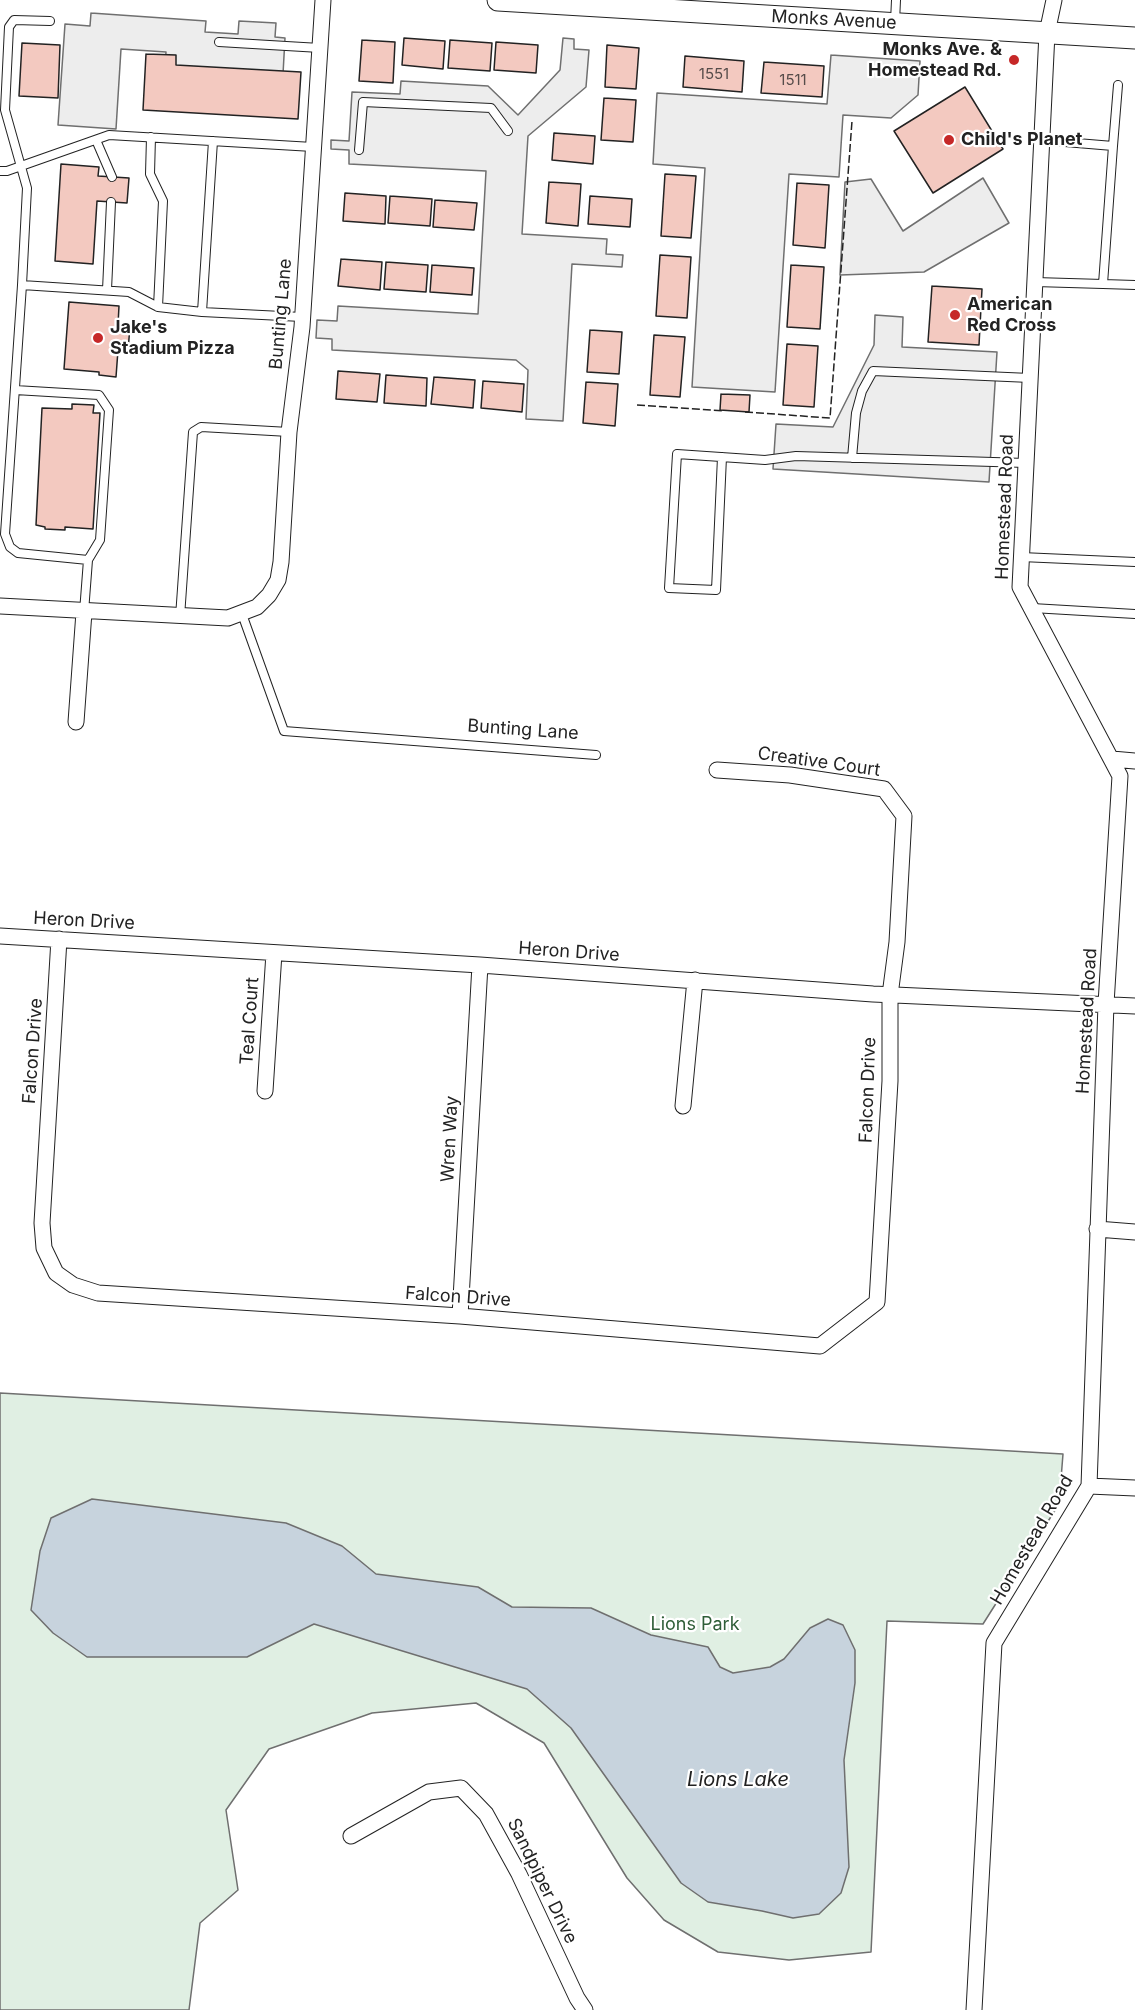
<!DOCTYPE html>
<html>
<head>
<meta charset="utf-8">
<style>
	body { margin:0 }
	canvas { display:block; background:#fff }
</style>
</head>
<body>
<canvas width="1135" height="2010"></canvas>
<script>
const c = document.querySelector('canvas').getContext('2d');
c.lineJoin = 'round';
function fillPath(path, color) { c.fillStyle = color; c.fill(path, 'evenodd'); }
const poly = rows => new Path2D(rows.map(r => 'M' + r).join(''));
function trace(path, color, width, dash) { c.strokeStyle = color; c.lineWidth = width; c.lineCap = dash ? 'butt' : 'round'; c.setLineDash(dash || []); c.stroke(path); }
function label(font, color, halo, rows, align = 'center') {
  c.font = font + ' Inter,sans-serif'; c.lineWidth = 4.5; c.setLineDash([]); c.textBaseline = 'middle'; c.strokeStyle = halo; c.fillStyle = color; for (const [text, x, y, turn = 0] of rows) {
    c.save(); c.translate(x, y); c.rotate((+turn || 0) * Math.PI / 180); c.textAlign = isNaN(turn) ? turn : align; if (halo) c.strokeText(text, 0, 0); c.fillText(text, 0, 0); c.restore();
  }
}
const green = poly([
	[0,1393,1063,1454,1059,1504,983,1624,887,1621,871,1952,789,1960,718,1952,664,1920,627,1878,544,1743,476,1703,372,1713,269,1749,226,1810,238,1890,200,1923,189,2010,0,2010,0,1393]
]);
fillPath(green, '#e0efe3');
trace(green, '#6f6f6f', 1.5);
const parking = poly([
	[91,13,206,21,205,32,238,34,239,21,276,23,275,37,285,38,283,74,165,66,166,52,121,49,116,129,58,125,65,24,90,26,91,13],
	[563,38,574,39,574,49,589,50,586,87,528,136,522,234,607,239,606,254,623,255,622,267,572,264,563,421,526,419,528,370,516,360,332,350,332,339,316,338,317,320,337,321,338,306,478,314,486,171,349,164,349,150,331,149,331,140,349,141,352,92,400,94,401,81,488,86,518,115,560,70,563,38],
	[831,55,920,61,918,95,891,118,843,115,839,177,789,174,775,392,692,387,705,168,653,164,657,93,827,104,831,55],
	[983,178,1009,223,924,272,840,275,845,182,871,179,903,231,983,178],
	[875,315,903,317,902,347,997,352,989,482,773,469,776,424,833,427,874,345,875,315]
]);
fillPath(parking, '#ededed');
trace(parking, '#6f6f6f', 1.5);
const water = poly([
	[92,1499,286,1523,342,1546,376,1574,478,1587,512,1607,591,1608,651,1635,708,1647,720,1667,733,1673,770,1667,784,1659,810,1628,828,1619,843,1625,855,1650,855,1683,844,1760,849,1867,841,1893,819,1914,793,1918,762,1911,708,1902,681,1883,571,1728,527,1689,314,1624,247,1657,87,1657,53,1633,31,1610,40,1551,51,1518,92,1499]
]);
fillPath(water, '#c7d3dd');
trace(water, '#6f6f6f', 1.5);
const building = poly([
	[404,38,445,41,443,69,402,65,404,38],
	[362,40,395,42,393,83,359,81,362,40],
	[450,40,492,43,490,71,448,68,450,40],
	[496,42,538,45,536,73,494,70,496,42],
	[22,43,60,45,58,98,19,96,22,43],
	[607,45,639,48,636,89,605,87,607,45],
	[146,54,176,55,176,65,301,72,298,119,143,110,146,54],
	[685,56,744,61,742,92,683,87,685,56],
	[764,62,824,66,822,97,761,93,764,62],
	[965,87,1003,149,933,193,894,131,965,87],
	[604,98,636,100,633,142,601,140,604,98],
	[554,133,595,136,593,164,552,160,554,133],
	[61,164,99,167,98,176,129,178,127,203,97,201,93,264,55,261,61,164],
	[665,174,696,176,691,238,661,236,665,174],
	[549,182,581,184,578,226,546,223,549,182],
	[797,183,829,185,825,248,793,245,797,183],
	[345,193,386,196,385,224,343,221,345,193],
	[390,196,432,199,430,226,388,223,390,196],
	[590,196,632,199,630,227,588,224,590,196],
	[435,200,477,203,474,230,433,227,435,200],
	[660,255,691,257,687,318,656,316,660,255],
	[341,259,382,262,380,290,338,286,341,259],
	[386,262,428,265,426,292,384,289,386,262],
	[432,265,474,268,472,295,430,292,432,265],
	[791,265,824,267,820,329,787,327,791,265],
	[932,286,982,289,979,345,928,342,932,286],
	[69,302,119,306,118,325,130,326,128,351,118,350,116,377,99,375,99,372,64,369,69,302],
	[590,330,622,332,619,374,587,372,590,330],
	[654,335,685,337,680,397,650,395,654,335],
	[787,344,818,346,814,407,783,405,787,344],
	[338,371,380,374,377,402,336,399,338,371],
	[386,375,427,378,426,406,384,403,386,375],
	[434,377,475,380,473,408,431,404,434,377],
	[483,381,524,384,522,412,481,408,483,381],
	[586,382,618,384,615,426,583,423,586,382],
	[721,394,750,395,749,412,720,410,721,394],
	[72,404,94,405,93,413,100,413,93,529,65,527,65,530,45,529,45,527,36,525,42,408,72,409,72,404]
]);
fillPath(building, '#f3c9c0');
trace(building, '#222', 1.5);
const lane = poly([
	[50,21,14,20,9,27,5,110,27,188,22,285,129,292,158,307,202,312,213,141],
	[895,22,896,0],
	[219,42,320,48],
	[151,137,150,174,163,201,158,307],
	[96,140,112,177],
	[1113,146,1118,85],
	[359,150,363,102,491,108,508,131],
	[0,171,7,171,109,135,313,147],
	[1035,282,1103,284,1113,146,1041,140],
	[1103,284,1135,285],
	[22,285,5,534,10,547,18,553,88,560,84,612],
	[107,290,111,202],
	[202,312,302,317],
	[15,390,99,395,109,410,100,540,88,560],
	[722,457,716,590,669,588,677,454,765,460,796,456,1026,463],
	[852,458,856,413,862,391,873,371,1030,378],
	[1021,557,1135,562],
	[1032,608,1135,614],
	[242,614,284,731,596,755],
	[180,617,193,432,201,427,289,432]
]);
const street = poly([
	[0,606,228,618,257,607,269,595,278,580,281,562,289,432,302,327,323,0],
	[76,722,84,612],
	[1112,759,1135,761],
	[0,936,480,965,873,994,1135,1006],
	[59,939,42,1223,44,1248,56,1273,73,1285,98,1293,460,1316,820,1346,877,1302,890,1081,890,995,897,942,904,816,884,789,790,775,717,770],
	[265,1091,274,953],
	[683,1106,695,980],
	[1097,1229,1135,1232],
	[460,1316,480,965],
	[1089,1486,1135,1488],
	[351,1836,429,1792,461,1788,486,1814,519,1874,577,1998,585,2010],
	[974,2010,994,1643,1089,1486,1106,1004,1120,776,1020,587,1047,33,1054,0]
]);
const secondary = poly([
	[498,0,1135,38]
]);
trace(lane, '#222', 10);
trace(street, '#222', 17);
trace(secondary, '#222', 23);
trace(lane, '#fff', 8);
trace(street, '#fff', 15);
trace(secondary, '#fff', 21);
trace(poly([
	[637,405,724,411],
	[745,412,830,418,852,121]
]), '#222', 1.5, [8, 3]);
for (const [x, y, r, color] of [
	[1014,60,6,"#c62828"],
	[949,140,6,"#c62828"],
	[955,315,6,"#c62828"],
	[98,338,6,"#c62828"]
]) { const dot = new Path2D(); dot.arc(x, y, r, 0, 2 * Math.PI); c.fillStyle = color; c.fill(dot); trace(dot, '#fff', 2); }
label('15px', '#564c4a', null, [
	["1551",714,74],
	["1511",793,80]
]);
label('18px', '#222', '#fff', [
	["Monks Avenue",834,20,3],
	["Bunting Lane",281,314,-85],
	["Homestead Road",1005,507,-88],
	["Bunting Lane",523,730,4],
	["Creative Court",819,762,8],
	["Heron Drive",84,921,3],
	["Heron Drive",569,952,4],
	["Teal Court",250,1021,-86],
	["Homestead Road",1087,1021,-87],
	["Falcon Drive",33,1051,-86],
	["Falcon Drive",868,1090,-88],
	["Wren Way",450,1139,-87],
	["Falcon Drive",458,1297,4],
	["Homestead Road",1032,1540,-60],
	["Sandpiper Drive",542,1881,64]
]);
label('bold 18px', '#222', '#fff', [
	["Monks Ave. &",1002,50,"right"],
	["Homestead Rd.",1002,71,"right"],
	["Child's Planet",961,140],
	["American",967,305],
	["Red Cross",967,326],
	["Jake's",110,328],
	["Stadium Pizza",110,349]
], 'left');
label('18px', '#2f5e38', '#fff', [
	["Lions Park",695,1625]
]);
label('italic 20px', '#222', '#fff', [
	["Lions Lake",738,1780]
]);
</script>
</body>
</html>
